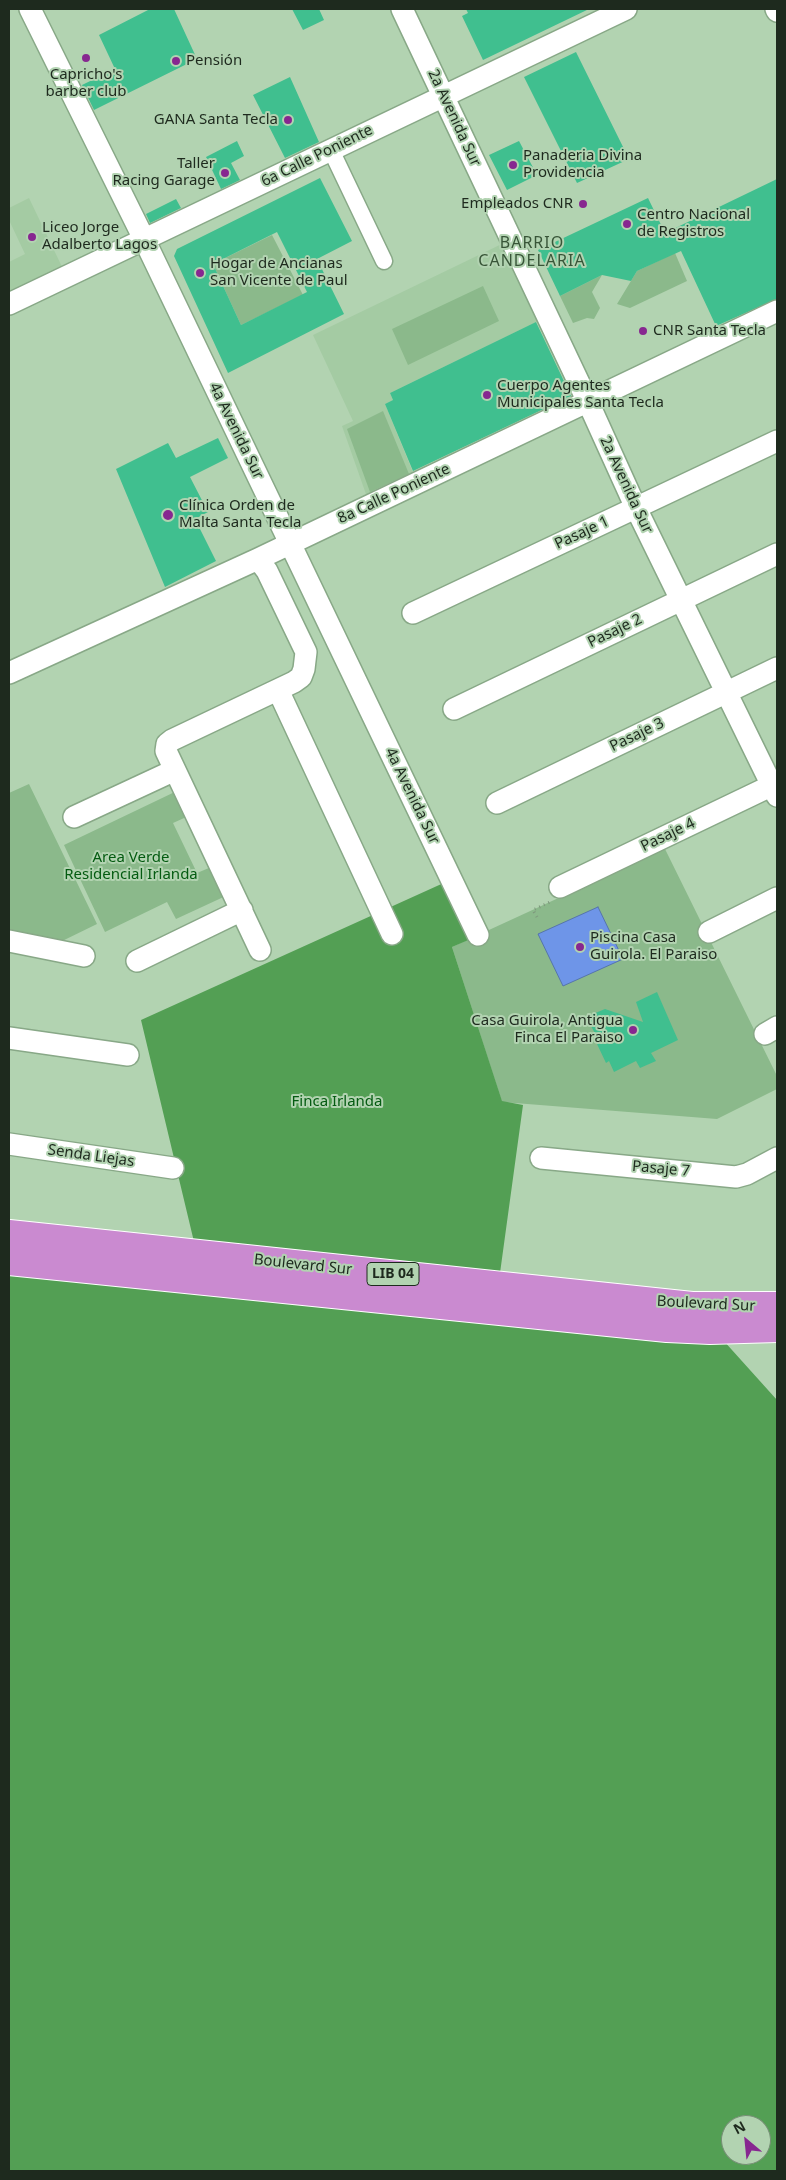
<!DOCTYPE html>
<html>
<head>
<meta charset="utf-8">
<style>
	body { margin:0 }
	#map { position:relative; width:786px; height:2180px; overflow:hidden; background:#b2d3b1; font-family:"Noto Sans",sans-serif }
	canvas { display:block }
	.frame { position:absolute; inset:0; border:10px solid #1e2a1e; pointer-events:none }
	.north { position:absolute; left:721px; top:2115px; width:50px; height:50px; box-sizing:border-box; background:#b2d3b1; border:1px solid #778f76; border-radius:50%; rotate:332deg; font-size:14px; font-weight:700; line-height:20px; text-align:center; color:#1e2a1e }
	.north::after { content:''; display:block; margin:auto; width:18px; height:22px; background:#872790; clip-path:polygon(50% 0,100% 100%,50% 72%,0 100%) }
</style>
</head>
<body>
<div id="map">
<canvas width="786" height="2180"></canvas>
<div class="frame"></div>
<div class="north">N</div>
</div>
<script>
const c = document.querySelector('canvas').getContext('2d');
c.lineJoin = 'round';
function fillPath(path, color) { c.fillStyle = color; c.fill(path, 'evenodd'); }
const poly = rows => new Path2D(rows.map(r => 'M' + r).join(''));
function trace(path, color, width, dash) { c.strokeStyle = color; c.lineWidth = width; c.lineCap = dash ? 'butt' : 'round'; c.setLineDash(dash || []); c.stroke(path); }
function label(font, color, halo, rows, align = 'center') {
  c.font = font + ' "Noto Sans",sans-serif'; c.lineWidth = 4; c.setLineDash([]); c.textBaseline = 'middle'; c.strokeStyle = halo; c.fillStyle = color; for (const [text, x, y, turn = 0] of rows) {
    c.save(); c.translate(x, y); c.rotate((+turn || 0) * Math.PI / 180); c.textAlign = isNaN(turn) ? turn : align; if (halo) c.strokeText(text, 0, 0); c.fillText(text, 0, 0); c.restore();
  }
}
fillPath(poly([
	[29,198,64,271,9,293,9,262,25,254,9,220,9,208],
	[510,240,547,317,390,393,393,400,385,404,414,475,367,497,342,426,353,421,313,335]
]), '#a4cba3');
fillPath(poly([
	[272,235,303,295,241,325,213,264],
	[675,253,687,281,630,308,617,304,637,271],
	[602,275,592,292,600,308,594,319,587,318,573,323,560,296],
	[483,286,499,321,408,365,392,329],
	[383,411,409,474,370,492,347,429],
	[29,784,97,924,54,945,9,939,9,793],
	[181,789,193,814,173,823,197,873,216,865,230,894,176,919,167,902,105,932,64,845],
	[665,849,777,1076,777,1089,717,1119,502,1102,452,947]
]), '#8bb98b');
fillPath(poly([
	[448,881,473,938,452,947,502,1101,523,1105,500,1273,195,1246,141,1020],
	[9,1270,723,1340,777,1400,777,2171,9,2171],
	[731,2125,761,2125,761,2155,731,2155]
]), '#539f54');
const water = poly([
	[598,907,623,959,563,986,538,934,598,907]
]);
fillPath(water, '#6e95e8');
trace(water, '#5675ab', 1);
fillPath(poly([
	[150,9,174,9,197,59,94,110,82,85,115,69,99,35],
	[292,9,319,9,324,20,303,30],
	[466,9,589,9,483,60,462,16,468,13],
	[576,52,629,159,577,183,524,77],
	[290,77,319,142,285,158,253,95],
	[237,141,244,156,231,163,240,180,221,189,206,157],
	[519,141,537,175,507,190,489,155],
	[320,178,352,241,317,259,344,314,228,373,174,256,177,249],
	[277,232,307,292,241,325,213,264],
	[777,179,777,299,716,326,681,251,637,271,631,281,602,275,560,296,538,250,648,198,665,233],
	[176,199,181,208,150,223,146,214],
	[536,322,571,396,413,471,385,404,393,400,390,393],
	[218,438,228,458,190,477,208,512,195,519,216,561,165,587,116,469,168,443,176,458],
	[657,992,678,1040,651,1053,656,1061,640,1068,636,1061,614,1072,609,1061,606,1063,597,1044,600,1043,590,1024,593,1014,605,1009,643,1022,636,1002]
]), '#40bf8f');
const pedestrian = poly([
	[331,150,384,261]
]);
const minor = poly([
	[30,9,144,239,478,935],
	[402,9,588,402,636,508,777,796],
	[776,9,777,11],
	[9,304,626,9],
	[258,559,267,571,306,652,304,669,301,677,294,682,172,740,167,744,166,751,260,950],
	[413,613,777,441],
	[9,673,258,559,777,311],
	[278,690,392,934],
	[454,709,777,554],
	[497,803,777,668],
	[74,817,175,770],
	[560,887,777,783],
	[709,932,777,898],
	[9,941,84,956],
	[137,961,242,910],
	[765,1034,777,1027],
	[9,1038,128,1055],
	[9,1144,173,1168],
	[541,1158,736,1177,747,1174,777,1158]
]);
const trunk = poly([
	[9,1234,692,1306,777,1306],
	[9,1261,667,1328,710,1330,777,1328]
]);
trace(pedestrian, '#88a887', 19);
trace(minor, '#88a887', 24);
trace(trunk, '#fff', 30);
trace(poly([
	[537,917,533,910,550,902]
]), '#7e987d', 3, [1, 4]);
trace(pedestrian, '#fff', 16);
trace(minor, '#fff', 21);
trace(trunk, '#ca8ad0', 28);
for (const [x, y, r, color] of [
	[86,58,5,"#872790"],
	[176,61,5,"#872790"],
	[288,120,5,"#872790"],
	[513,165,5,"#872790"],
	[225,173,5,"#872790"],
	[583,204,5,"#872790"],
	[627,224,5,"#872790"],
	[32,237,5,"#872790"],
	[200,273,5,"#872790"],
	[643,331,5,"#872790"],
	[487,395,5,"#872790"],
	[168,515,6,"#872790"],
	[580,947,5,"#872790"],
	[633,1030,5,"#872790"]
]) { const dot = new Path2D(); dot.arc(x, y, r, 0, 2 * Math.PI); c.fillStyle = color; c.fill(dot); trace(dot, '#b2d3b1', 2); }
for (const [x, y, w] of [
	[393,1274,52]
]) { const box = new Path2D(); box.roundRect(x - w / 2, y - 11.5, w, 23, 4); c.fillStyle = '#b2d3b1'; c.fill(box); trace(box, '#1e2a1e', 1); }
label('bold 14px', '#1e2a1e', null, [
	["LIB 04",393,1274]
]);
label('15px', '#1e2a1e', '#b2d3b1', [
	["Pensión",186,61],
	["Capricho's",86,75,"center"],
	["barber club",86,92,"center"],
	["GANA Santa Tecla",278,120,"right"],
	["Panaderia Divina",523,156],
	["Providencia",523,173],
	["Taller",215,164,"right"],
	["Racing Garage",215,181,"right"],
	["Empleados CNR",573,204,"right"],
	["Centro Nacional",637,215],
	["de Registros",637,232],
	["Liceo Jorge",42,228],
	["Adalberto Lagos",42,245],
	["Hogar de Ancianas",210,264],
	["San Vicente de Paul",210,281],
	["CNR Santa Tecla",653,331],
	["Cuerpo Agentes",497,386],
	["Municipales Santa Tecla",497,403],
	["Clínica Orden de",179,506],
	["Malta Santa Tecla",179,523],
	["Piscina Casa",590,938],
	["Guirola. El Paraiso",590,955],
	["Casa Guirola, Antigua",623,1021,"right"],
	["Finca El Paraiso",623,1038,"right"]
], 'left');
label('15px', '#1e2a1e', '#b2d3b1', [
	["2a Avenida Sur",454,118,65],
	["6a Calle Poniente",317,156,-26],
	["4a Avenida Sur",236,431,64],
	["2a Avenida Sur",626,485,65],
	["8a Calle Poniente",394,494,-25],
	["Pasaje 1",582,533,-25],
	["Pasaje 2",615,631,-26],
	["Pasaje 3",637,735,-26],
	["4a Avenida Sur",412,796,64],
	["Pasaje 4",668,835,-26],
	["Senda Liejas",91,1156,8],
	["Pasaje 7",661,1169,5],
	["Boulevard Sur",303,1265,6],
	["Boulevard Sur",706,1304,3]
]);
label('15px', '#045b11', '#b2d3b1', [
	["Area Verde",131,858],
	["Residencial Irlanda",131,875],
	["Finca Irlanda",337,1102]
]);
c.letterSpacing = '1px';
label('16px', '#385538', '#b2d3b1', [
	["BARRIO",532,243],
	["CANDELARIA",532,261]
]);
c.letterSpacing = '0px';
</script>
</body>
</html>
